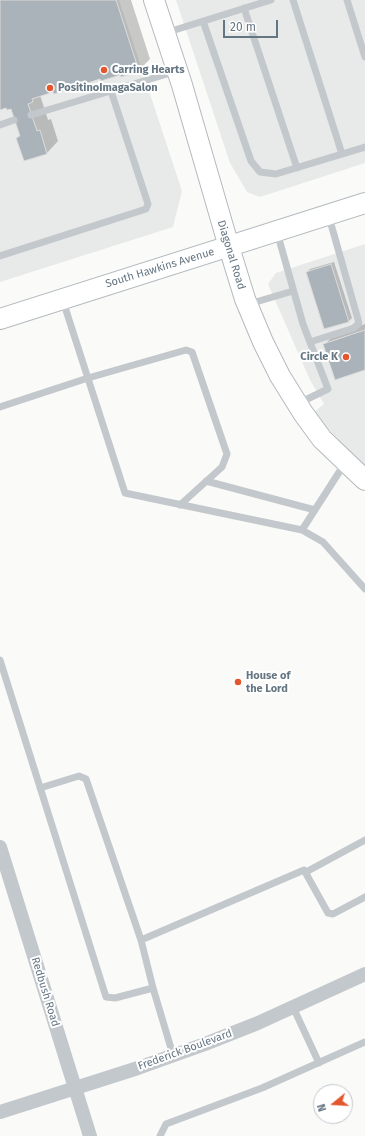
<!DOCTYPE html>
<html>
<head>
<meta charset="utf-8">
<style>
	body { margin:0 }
	#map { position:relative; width:365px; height:1136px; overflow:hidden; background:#fafaf8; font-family:"Fira Sans",sans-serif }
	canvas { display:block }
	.north { position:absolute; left:313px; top:1084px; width:40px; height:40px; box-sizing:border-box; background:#fff; border:1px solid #c1c8cd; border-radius:50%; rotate:252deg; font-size:11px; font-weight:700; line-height:16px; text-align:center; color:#657683 }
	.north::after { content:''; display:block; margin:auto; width:14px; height:18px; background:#e4572e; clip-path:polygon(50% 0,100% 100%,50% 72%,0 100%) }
	.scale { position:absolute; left:223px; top:20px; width:55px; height:18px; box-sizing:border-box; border:2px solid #657683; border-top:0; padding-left:5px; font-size:12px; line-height:14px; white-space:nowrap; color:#657683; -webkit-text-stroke:3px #fff; paint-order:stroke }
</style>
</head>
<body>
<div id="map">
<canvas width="365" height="1136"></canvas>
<div class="north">N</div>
<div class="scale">20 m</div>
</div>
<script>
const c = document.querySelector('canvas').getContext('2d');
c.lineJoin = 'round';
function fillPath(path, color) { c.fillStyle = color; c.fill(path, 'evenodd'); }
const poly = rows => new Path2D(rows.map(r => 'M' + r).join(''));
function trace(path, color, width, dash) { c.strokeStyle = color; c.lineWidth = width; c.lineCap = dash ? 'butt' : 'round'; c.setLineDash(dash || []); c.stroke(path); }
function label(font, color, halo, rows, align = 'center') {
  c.font = font + ' "Fira Sans",sans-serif'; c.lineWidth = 4; c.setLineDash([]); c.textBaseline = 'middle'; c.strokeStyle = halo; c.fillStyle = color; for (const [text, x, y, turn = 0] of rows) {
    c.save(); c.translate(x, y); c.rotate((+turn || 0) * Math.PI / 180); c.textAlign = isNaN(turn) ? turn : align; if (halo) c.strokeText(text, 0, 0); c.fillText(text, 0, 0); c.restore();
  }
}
fillPath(poly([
	[0,0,119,0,182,191,173,227,0,282],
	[176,0,365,0,365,163,260,197,247,192,230,163],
	[365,244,365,467,313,413,324,404,310,380,268,284,276,273]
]), '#e8e9e9');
fillPath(poly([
	[0,0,131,0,150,59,139,70,101,78,40,95,48,120,51,119,58,141,47,153,17,138,20,135,12,108,7,107,0,109],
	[334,262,352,318,349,321,325,328,307,272,310,269],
	[365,324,365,369,325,344,334,335]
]), '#0003');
const building = poly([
	[0,0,116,0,139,71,121,77,120,75,101,81,100,79,54,94,53,92,32,99,33,102,28,104,37,131,40,130,47,154,24,161,16,138,20,136,11,109,7,110,6,108,0,110,0,0],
	[331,264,349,322,324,329,306,272,331,264],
	[365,330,365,370,335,380,323,344,365,330]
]);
fillPath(building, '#aab3b9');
trace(building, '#dcdcda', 1);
const secondary = poly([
	[154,0,182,85,229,247,245,299,263,342,280,376,303,413,322,439,365,480],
	[0,319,365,203]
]);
trace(secondary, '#b3babf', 22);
trace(poly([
	[293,0,342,154],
	[347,0,365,57],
	[244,8,297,168],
	[203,21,251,161,260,172,276,174,365,147],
	[165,33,271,0],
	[31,115,177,71],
	[0,125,14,120],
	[277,232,303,324,328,389,299,403],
	[0,256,146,209,148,204,111,91],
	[63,301,125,493,302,530,323,542,365,589],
	[249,304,293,291],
	[310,342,354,328,359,323,329,217],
	[0,407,88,378,186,350,192,352,227,454,222,467,180,505],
	[206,481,315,510],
	[302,530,345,463],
	[0,660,106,997,115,998,153,988],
	[40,788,79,776,86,779,141,940],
	[306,872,365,840],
	[293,1007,319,1063],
	[173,1055,153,988,141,940,304,870,328,913,333,914,365,897],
	[160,1136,166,1124,262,1088,365,1042]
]), '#c3c8cc', 7);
trace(poly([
	[0,847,90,1136],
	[0,1112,138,1068,205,1044,258,1023,365,974]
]), '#c3c8cc', 14);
trace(secondary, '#fff', 20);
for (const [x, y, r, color] of [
	[104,70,4,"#e4572e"],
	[50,88,4,"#e4572e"],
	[346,357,4,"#e4572e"],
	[238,682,4,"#e4572e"]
]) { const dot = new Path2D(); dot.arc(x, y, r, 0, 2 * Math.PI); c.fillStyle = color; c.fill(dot); trace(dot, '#fff', 1.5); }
label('bold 11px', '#657683', '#fff', [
	["Carring Hearts",112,70],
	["PositinoImagaSalon",58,88],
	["Circle K",338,357,"right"],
	["House of",246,676],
	["the Lord",246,689]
], 'left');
label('11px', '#657683', '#fff', [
	["Diagonal Road",231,255,73],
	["South Hawkins Avenue",160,268,-17],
	["Redbush Road",45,992,73],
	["Frederick Boulevard",185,1050,-20]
]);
</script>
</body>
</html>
